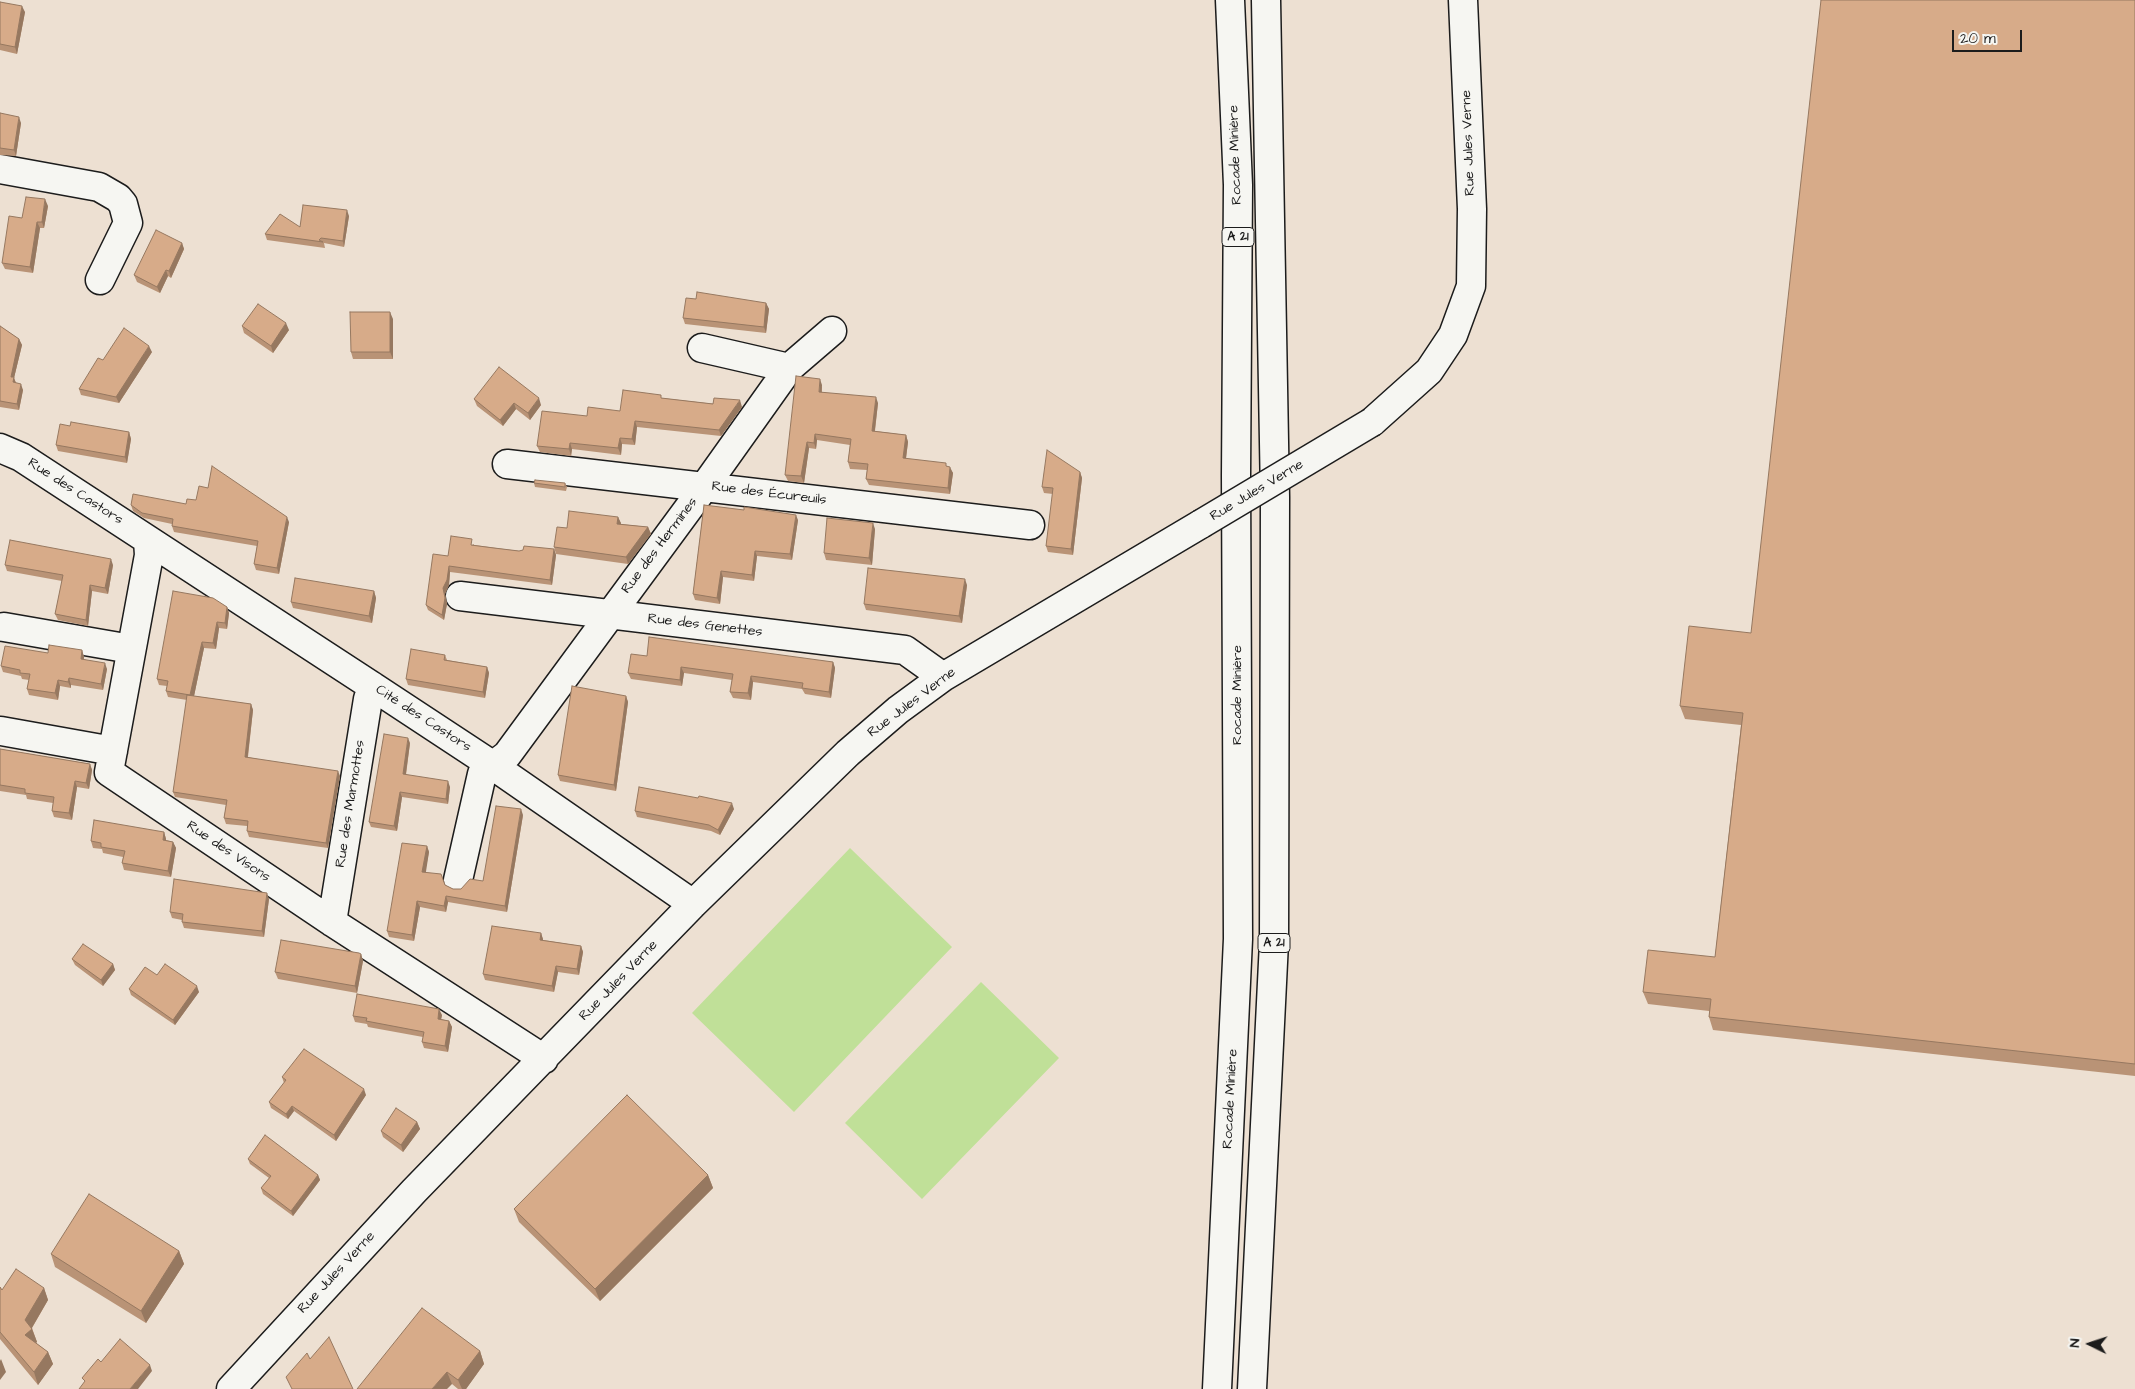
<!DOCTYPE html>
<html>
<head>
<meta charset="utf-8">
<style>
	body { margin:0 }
	#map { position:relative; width:2135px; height:1389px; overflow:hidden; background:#ede0d2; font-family:"Architects Daughter",sans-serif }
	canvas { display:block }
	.north { position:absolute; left:2065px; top:1319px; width:50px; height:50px; -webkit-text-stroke:4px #f6f6f2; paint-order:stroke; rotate:274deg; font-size:14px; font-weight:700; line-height:20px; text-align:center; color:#1c1c1c }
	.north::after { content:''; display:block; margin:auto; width:18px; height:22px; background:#1c1c1c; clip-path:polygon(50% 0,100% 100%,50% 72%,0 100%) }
	.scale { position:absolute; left:1952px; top:30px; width:70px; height:22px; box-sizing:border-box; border:2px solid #1c1c1c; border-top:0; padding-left:6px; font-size:15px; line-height:18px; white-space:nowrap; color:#1c1c1c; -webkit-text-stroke:4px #f6f6f2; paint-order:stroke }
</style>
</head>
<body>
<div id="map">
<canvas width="2135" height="1389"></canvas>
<div class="north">N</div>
<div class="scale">20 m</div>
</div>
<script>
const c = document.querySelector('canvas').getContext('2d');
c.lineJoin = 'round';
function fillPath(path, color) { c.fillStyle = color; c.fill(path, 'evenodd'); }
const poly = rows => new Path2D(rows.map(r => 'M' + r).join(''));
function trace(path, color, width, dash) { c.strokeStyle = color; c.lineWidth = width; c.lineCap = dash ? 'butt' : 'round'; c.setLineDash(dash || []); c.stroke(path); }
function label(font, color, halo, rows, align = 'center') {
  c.font = font + ' "Architects Daughter",sans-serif'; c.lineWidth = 4; c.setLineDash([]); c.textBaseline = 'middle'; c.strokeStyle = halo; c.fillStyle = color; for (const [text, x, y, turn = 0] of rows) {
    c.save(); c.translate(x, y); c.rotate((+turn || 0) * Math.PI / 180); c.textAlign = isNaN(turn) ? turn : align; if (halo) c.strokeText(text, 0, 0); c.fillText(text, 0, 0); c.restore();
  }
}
fillPath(poly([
	[850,848,952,947,794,1112,692,1013],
	[981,982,1059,1058,922,1199,845,1123]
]), '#c0e098');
const minor = poly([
	[0,169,99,187,118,198,123,204,128,223,100,280],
	[702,348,789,368],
	[1372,422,1429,371,1453,335,1471,286,1472,209,1463,0],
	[0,448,21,457,372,686,492,765,693,904],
	[507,464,1030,525],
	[148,540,149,555,109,772,332,922,544,1059],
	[460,596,905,650,943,677],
	[4,627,131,649],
	[1,731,113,751],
	[458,880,482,774,507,755,705,486,789,368,832,331],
	[332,922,368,699,372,686],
	[231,1389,414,1191,693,904,848,753,898,710,943,677,1201,524]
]);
const motorway = poly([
	[1217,1389,1238,939,1236,475,1238,185,1230,0],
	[1252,1389,1274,942,1275,497,1266,0]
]);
trace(minor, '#1c1c1c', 31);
trace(motorway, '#1c1c1c', 31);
trace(minor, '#f6f6f2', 28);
trace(motorway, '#f6f6f2', 28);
const minorBridge = poly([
	[1201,524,1372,422]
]);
trace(minorBridge, '#1c1c1c', 31, []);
trace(minorBridge, '#f6f6f2', 28);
fillPath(poly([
	[2135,0,2135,1076,1713,1030,1709,1017,1709,1011,1648,1004,1643,992,1715,957,1741,725,1685,719,1680,706,1751,633],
	[0,2,25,12,17,54,0,50],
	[0,113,21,123,16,156,0,155],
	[48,206,44,228,40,228,33,273,5,269,2,263,22,218],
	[349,216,344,247,324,243,325,248,267,240,265,234,300,227],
	[182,243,184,249,171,278,168,276,160,293,137,282,134,275],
	[766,303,769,309,766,333,685,324,683,318],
	[393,319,393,359,353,359,351,352],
	[0,326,19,339,22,345,14,378,16,383,23,390,19,410,0,407],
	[242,326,289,330,273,353,244,333],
	[152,352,119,403,81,395,79,389,103,360],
	[822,385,822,392,878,403,875,431,906,435,908,442,906,459,947,466,953,473,950,494,869,485,866,479,867,470,850,469,848,462,850,445,817,440,816,449,809,448,804,483,788,481,785,475],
	[662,398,742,407,721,436,637,427,635,445,622,444,621,455,572,449,571,456,540,452,537,446,587,416,620,411],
	[474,399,541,405,530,420,516,409,503,426,477,406],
	[70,426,129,432,131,439,127,463,58,451,56,445],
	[1080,472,1082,478,1073,555,1048,552,1046,546,1053,494,1044,493,1042,487],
	[534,483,565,483,567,487,566,491,535,487],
	[131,505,289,522,279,574,256,570,254,564,257,546,174,532,172,526,172,524,144,518,133,511],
	[704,505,798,520,792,560,757,556,754,581,723,577,720,604,695,600,693,594],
	[618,517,621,524,648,527,651,534,628,564,556,554,554,547,567,528],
	[875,529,872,565,826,560,824,553],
	[474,544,474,545,519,551,554,549,556,555,552,585,450,572,449,585,445,594,447,604,444,620,428,610,426,605,448,556],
	[5,565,113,565,108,594,92,591,88,626,58,620,55,614,62,581,7,571],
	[967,585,962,623,866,610,864,604],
	[374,591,376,598,372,623,293,608,291,602],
	[227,607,229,613,227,629,219,628,216,649,204,648,194,696,251,704,253,710,248,757,340,776,328,848,249,837,247,831,247,826,226,824,224,818,226,805,175,797,173,792,187,700,168,697,166,691,167,686,159,685,157,679],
	[82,650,84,657,84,659,107,669,103,690,71,685,71,688,60,686,58,700,29,695,27,689,29,680,22,679,21,676,3,672,1,666,48,653],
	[445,655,447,660,487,667,489,673,485,698,408,685,406,679],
	[647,656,833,662,835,668,831,698,805,694,802,689,753,682,751,700,733,698,730,692,732,680,684,673,682,686,631,679,628,673],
	[626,696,628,702,616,791,560,781,558,775],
	[410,743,406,775,450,787,448,804,402,797,397,831,371,827,369,822],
	[0,749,90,764,92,770,89,789,77,787,72,820,54,817,52,811,53,803,27,799,26,795,0,791],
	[698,798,734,809,720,835,711,831,637,817,635,811],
	[523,815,507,912,448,902,446,912,420,907,414,941,389,937,387,931,427,846,429,852,425,872,445,885,453,889,461,889,483,881],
	[164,832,166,839,166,840,173,842,176,848,171,877,124,870,122,863,123,857,103,853,102,849,93,848,91,841],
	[269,899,264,937,184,928,182,922,182,920,172,918,170,912],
	[541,933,543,940,581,946,583,952,579,975,558,972,554,992,485,980,483,974],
	[361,954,363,961,357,993,278,979,275,972],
	[72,959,113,964,115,970,103,986,75,965],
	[157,975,199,992,175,1025,131,995,129,989],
	[442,1015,441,1019,449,1021,452,1027,448,1052,424,1048,422,1042,423,1037,368,1027,367,1024,355,1022,353,1016],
	[282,1077,366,1095,336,1141,294,1111,288,1119,271,1108,269,1102,284,1083],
	[417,1122,420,1129,403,1152,383,1137,381,1131],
	[248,1159,318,1175,320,1180,293,1216,263,1194,261,1188,269,1178,250,1164],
	[708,1175,713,1188,600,1301,519,1222,514,1209],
	[179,1251,184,1264,146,1323,55,1267,51,1254],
	[0,1287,2,1290,44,1288,48,1300,32,1328,37,1342,36,1343,48,1352,53,1364,38,1385,0,1339],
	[480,1351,484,1364,466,1389,458,1389,452,1384,357,1389]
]), '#b99376');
fillPath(poly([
	[22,6,25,12,17,54,15,47],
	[19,117,21,123,16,156,14,150],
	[45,199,48,206,44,228,42,222],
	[347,210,349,216,344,247,343,241],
	[37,222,40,228,33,273,30,267],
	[182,243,184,249,171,278,169,271],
	[166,270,168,276,160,293,157,287],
	[766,303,769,309,766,333,764,327],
	[390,312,393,319,393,359,390,352],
	[286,323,289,330,273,353,271,346],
	[19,339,22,345,14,378,16,383,15,388,11,377],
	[149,346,152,352,119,403,116,397],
	[820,379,822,385,821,398,819,392],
	[21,384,23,390,19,410,17,404],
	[876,397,878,403,874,437,872,431],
	[539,398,541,405,530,420,528,413],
	[740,400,742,407,721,436,719,430],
	[514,403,516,409,503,426,500,420],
	[635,421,637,427,635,445,632,439],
	[129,432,131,439,127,463,125,457],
	[815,434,817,440,816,449,814,443],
	[906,435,908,442,905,465,903,458],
	[620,438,622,444,621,455,618,448],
	[807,442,809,448,804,483,801,476],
	[570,443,572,449,571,456,569,449],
	[950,467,953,473,950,494,948,488],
	[1080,472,1082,478,1073,555,1071,549],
	[796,515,798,520,792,560,790,554],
	[287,517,289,522,279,574,277,568],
	[618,517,621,523,620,530,617,524],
	[873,523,875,529,872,565,869,558],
	[648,527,651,534,628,564,626,557],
	[554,549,556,555,552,585,550,580],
	[755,551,757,556,754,581,752,575],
	[111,559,113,565,108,594,105,588],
	[449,566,450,572,449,585,445,594,447,604,444,620,442,615,443,588],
	[721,571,723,577,720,604,717,598],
	[965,579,967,585,962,623,959,616],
	[90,585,92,591,88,626,86,620],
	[374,591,376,598,372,623,369,616],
	[227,607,229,613,227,629,225,623],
	[217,622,219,628,216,649,213,643],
	[202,642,204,648,193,701,190,695],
	[82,650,84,657,83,665,81,659],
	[833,662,835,668,831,698,829,692],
	[105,663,107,669,103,690,101,684],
	[487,667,489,673,485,698,483,692],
	[681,667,684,673,682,686,680,680],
	[751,676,753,682,751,700,748,693],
	[69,678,71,685,71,688,68,682],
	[58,680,60,686,58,700,55,693],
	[626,696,628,702,616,791,614,785],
	[251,704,253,710,247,762,245,757],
	[408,738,410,743,405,780,403,774],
	[90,764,92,770,89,789,86,783],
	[338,771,340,776,328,848,326,843],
	[75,781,77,787,72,820,69,813],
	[448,781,450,787,448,804,446,799],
	[400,792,402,797,397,831,394,826],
	[732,803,734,809,720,835,718,830],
	[521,809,523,815,507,912,505,906],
	[164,832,166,839,165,846,163,840],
	[173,842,176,848,171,877,168,871],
	[427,846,429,852,425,878,422,872],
	[267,893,269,899,264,937,262,931],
	[446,896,448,902,446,912,444,906],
	[417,901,420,907,414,941,412,935],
	[541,933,543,939,542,946,540,940],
	[581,946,583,952,579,975,577,969],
	[361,954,363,961,357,993,355,986],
	[113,964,115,970,103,986,101,980],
	[556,966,558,972,554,992,552,986],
	[197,986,199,992,175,1025,173,1020],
	[439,1009,442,1015,440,1025,438,1019],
	[449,1021,452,1027,448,1052,445,1046],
	[364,1089,366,1095,336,1141,334,1135],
	[292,1106,294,1111,288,1119,286,1114],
	[417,1122,420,1129,403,1152,401,1145],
	[318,1175,320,1180,293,1216,291,1211],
	[708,1175,713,1188,600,1301,595,1289],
	[179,1251,184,1264,146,1323,141,1311],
	[44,1288,48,1300,30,1331,32,1329,37,1342,30,1348,25,1335,25,1320],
	[480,1351,484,1364,466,1389,462,1389,458,1380],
	[48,1352,53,1364,38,1385,34,1372],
	[1,1359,6,1372,0,1380,0,1361],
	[150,1365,152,1371,138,1389,130,1389],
	[447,1372,452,1384,447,1389,432,1389]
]), '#967860');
const building = poly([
	[1821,0,2135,0,2135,1064,1709,1017,1711,999,1643,992,1648,950,1715,957,1743,713,1680,706,1689,626,1751,633,1821,0],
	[0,2,22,6,15,47,0,44,0,2],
	[0,113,19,117,14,150,0,148,0,113],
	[26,197,45,199,42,222,37,222,30,267,2,263,9,216,22,218,26,197],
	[303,205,347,210,343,241,321,238,319,240,323,242,265,234,280,214,300,227,303,205],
	[156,230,182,243,169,271,166,270,157,287,134,275,156,230],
	[697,292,766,303,764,327,683,318,686,298,696,299,697,292],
	[258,304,286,323,271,346,242,326,258,304],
	[350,312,390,312,390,352,351,352,350,312],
	[0,326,19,339,11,377,14,377,13,382,21,384,17,404,0,401,0,326],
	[124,328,149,346,116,397,79,389,98,358,103,360,124,328],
	[499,367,539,398,528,413,514,403,500,420,474,399,499,367],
	[796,376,820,379,819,392,876,397,872,431,906,435,903,458,946,463,946,466,950,467,948,488,866,479,868,464,848,462,851,439,815,434,814,443,807,442,801,476,785,475,796,376],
	[623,390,661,395,661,398,713,404,714,398,740,400,719,430,635,421,632,439,620,438,618,448,570,443,569,449,537,446,542,411,587,416,588,407,620,411,623,390],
	[71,422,129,432,125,457,56,445,60,424,70,426,71,422],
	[1047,450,1080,472,1071,549,1046,546,1053,488,1042,487,1047,450],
	[212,466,287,517,277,568,254,564,258,541,172,526,173,519,142,513,131,505,133,494,186,504,187,499,196,500,199,486,208,488,212,466],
	[535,480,565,483,565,487,534,483,535,480],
	[704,505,744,510,744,507,796,515,790,554,755,551,752,575,721,571,717,598,693,594,704,505],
	[569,511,618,517,617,524,648,527,626,557,554,547,557,527,567,528,569,511],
	[827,518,873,523,869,558,824,553,827,518],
	[451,536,472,539,471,545,494,548,519,551,523,550,524,546,554,549,550,580,449,566,447,580,443,588,445,598,442,615,426,605,433,554,448,556,451,536],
	[10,540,111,559,105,588,90,585,86,620,55,614,63,575,5,565,10,540],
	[868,568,965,579,959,616,864,604,868,568],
	[295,578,374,591,369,616,291,602,295,578],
	[173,591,213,598,227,607,225,623,217,622,213,643,202,642,190,695,166,691,168,681,157,679,173,591],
	[649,637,833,662,829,692,802,688,803,683,751,676,748,693,730,692,733,674,681,667,680,680,628,673,631,654,647,656,649,637],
	[49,645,82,650,81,659,105,663,101,684,69,678,68,682,58,680,55,693,27,689,30,674,20,673,20,670,1,666,5,646,48,653,49,645],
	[411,649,445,655,444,660,487,667,483,692,406,679,411,649],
	[572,686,626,696,614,785,558,775,572,686],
	[187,695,251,704,245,757,338,771,326,843,247,831,248,821,224,818,227,800,173,792,187,695],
	[384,734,408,738,403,774,448,781,446,799,400,792,394,826,369,822,384,734],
	[0,749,90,764,86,783,75,781,69,813,52,811,54,797,25,793,25,789,0,785,0,749],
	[639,787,698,798,699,796,732,803,718,830,709,825,635,811,639,787],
	[496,806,521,809,505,906,446,896,444,906,417,901,412,935,387,931,402,843,427,846,422,872,441,874,445,885,453,889,461,889,470,879,483,881,496,806],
	[94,820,164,832,163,840,173,842,168,871,122,863,125,851,101,847,101,843,91,841,94,820],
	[174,879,267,893,262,931,182,922,183,914,170,912,174,879],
	[492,926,541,933,540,940,581,946,577,969,556,966,552,986,483,974,492,926],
	[281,940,359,953,361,954,355,986,275,972,281,940],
	[83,944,113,964,101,980,72,959,83,944],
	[165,964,197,986,173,1020,129,989,145,967,157,975,165,964],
	[357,994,439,1009,438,1019,449,1021,445,1046,422,1042,424,1032,366,1021,367,1018,353,1016,357,994],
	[304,1049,364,1089,334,1135,292,1106,286,1114,269,1102,286,1080,282,1077,304,1049],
	[627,1095,708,1175,595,1289,514,1209,627,1095],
	[396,1108,417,1122,401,1145,381,1131,396,1108],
	[265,1135,318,1175,291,1211,261,1188,271,1176,248,1159,265,1135],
	[89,1194,179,1251,141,1311,51,1254,89,1194],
	[16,1269,44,1288,25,1320,32,1329,25,1335,48,1352,34,1372,0,1332,0,1287,2,1290,16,1269],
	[422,1308,480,1351,458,1380,447,1372,432,1389,357,1389,422,1308],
	[329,1337,353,1389,292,1389,286,1377,307,1353,310,1359,329,1337],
	[120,1339,150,1365,130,1389,79,1389,85,1381,82,1378,98,1359,101,1362,120,1339]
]);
fillPath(building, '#d7ab89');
trace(building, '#967860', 1);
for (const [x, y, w] of [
	[1238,237,32],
	[1274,943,32]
]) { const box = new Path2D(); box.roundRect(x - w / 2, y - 9.5, w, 19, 4); c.fillStyle = '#f6f6f2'; c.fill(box); trace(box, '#1c1c1c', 1); }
label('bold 12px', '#1c1c1c', null, [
	["A 21",1238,237],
	["A 21",1274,943]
]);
label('14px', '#1c1c1c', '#f6f6f2', [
	["Rue Jules Verne",1469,143,-92],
	["Rocade Minière",1236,155,-92],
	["Rue Jules Verne",1257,491,-31],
	["Rue des Castors",75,492,33],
	["Rue des Écureuils",769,494,7],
	["Rue des Hermines",660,546,-53],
	["Rue des Genettes",705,626,7],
	["Rocade Minière",1238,695,-90],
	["Rue Jules Verne",912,703,-37],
	["Cité des Castors",423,719,33],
	["Rue des Marmottes",351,804,-81],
	["Rue des Visons",228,852,34],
	["Rue Jules Verne",619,981,-46],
	["Rocade Minière",1231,1099,-87],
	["Rue Jules Verne",337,1273,-47]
]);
</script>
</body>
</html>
